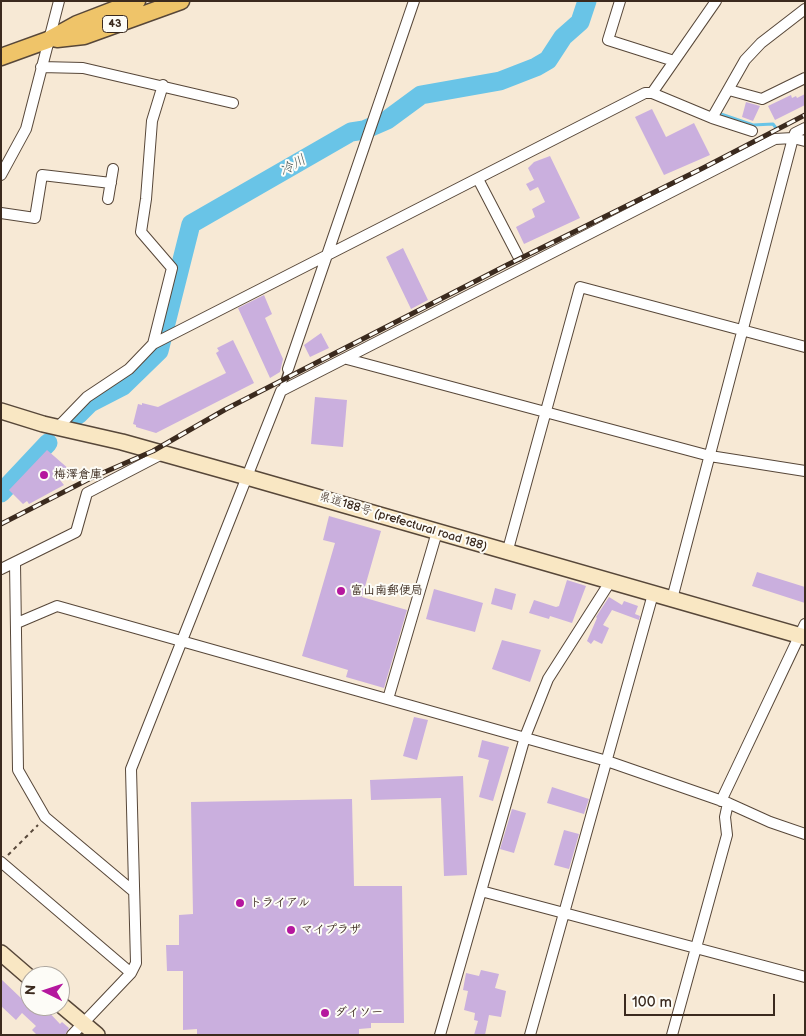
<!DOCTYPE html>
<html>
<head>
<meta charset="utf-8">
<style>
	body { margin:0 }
	#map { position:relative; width:806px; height:1036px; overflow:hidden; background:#f7e9d5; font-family:"Balsamiq Sans",sans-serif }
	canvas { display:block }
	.frame { position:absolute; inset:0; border:2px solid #3b2a1e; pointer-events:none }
	.north { position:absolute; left:20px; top:966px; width:50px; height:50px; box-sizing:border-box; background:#fdfcf7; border:1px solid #afa8a0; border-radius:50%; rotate:274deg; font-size:14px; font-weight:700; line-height:20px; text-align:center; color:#3b2a1e }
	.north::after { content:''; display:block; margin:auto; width:18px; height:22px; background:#b5179e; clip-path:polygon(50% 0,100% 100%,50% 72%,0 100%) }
	.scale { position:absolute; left:624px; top:994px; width:151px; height:22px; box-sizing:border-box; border:2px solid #3b2a1e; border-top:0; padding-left:6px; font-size:15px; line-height:18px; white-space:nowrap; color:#3b2a1e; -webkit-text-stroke:4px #fdfcf7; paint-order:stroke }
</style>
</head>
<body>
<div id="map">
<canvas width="806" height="1036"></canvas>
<div class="frame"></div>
<div class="north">N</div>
<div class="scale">100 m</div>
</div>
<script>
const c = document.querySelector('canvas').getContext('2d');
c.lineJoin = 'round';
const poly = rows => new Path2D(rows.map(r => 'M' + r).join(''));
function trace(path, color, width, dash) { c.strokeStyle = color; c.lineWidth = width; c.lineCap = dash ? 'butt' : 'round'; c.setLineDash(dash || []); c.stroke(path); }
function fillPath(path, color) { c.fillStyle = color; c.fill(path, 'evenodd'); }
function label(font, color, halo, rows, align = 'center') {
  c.font = font + ' "Balsamiq Sans","Klee One",sans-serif'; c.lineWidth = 4; c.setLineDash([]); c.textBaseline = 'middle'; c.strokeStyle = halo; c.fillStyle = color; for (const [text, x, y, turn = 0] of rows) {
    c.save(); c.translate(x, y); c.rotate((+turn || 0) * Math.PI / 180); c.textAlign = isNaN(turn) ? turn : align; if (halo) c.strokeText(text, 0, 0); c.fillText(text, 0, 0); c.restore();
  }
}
trace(poly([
	[718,113,753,125,773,124,776,128]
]), '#69c4e7', 3);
trace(poly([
	[78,415,90,403,123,386,159,351,191,224,351,132,364,130,387,120,421,95,500,81,536,67,548,60,563,37,580,22,587,1],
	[1,493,48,443]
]), '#69c4e7', 19);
fillPath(poly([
	[805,94,805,105,775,120,768,106,791,95,792,98,796,96,797,98],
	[746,102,760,106,753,121,742,117],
	[652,109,666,137,694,123,710,155,664,175,635,117],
	[550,156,580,218,524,244,516,227,535,217,532,209,545,202,538,187,530,191,526,184,534,180,528,168,534,162],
	[403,248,428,300,411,309,386,257],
	[264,295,272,314,265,318,283,359,280,372,270,378,238,308],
	[321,333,329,348,310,357,304,345],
	[233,340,254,383,156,433,136,427,136,425,133,424,138,404,142,405,142,403,158,407,226,373,216,353,219,351,217,348],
	[315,397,347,400,343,447,311,444],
	[47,450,70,470,60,480,64,485,29,504,27,501,23,504,9,490],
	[329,516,381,531,362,597,407,610,384,688,346,677,348,670,302,656,335,543,323,540],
	[757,572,805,587,805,603,752,586],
	[567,580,586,586,572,623,550,616,549,619,529,613,534,600,556,607,559,606],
	[495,588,516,594,512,610,491,604],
	[434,589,483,603,475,632,426,619],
	[609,597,622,605,624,601,638,606,635,614,640,616,639,620,612,610,603,625,609,628,602,644,594,640,591,644,587,641,597,618,596,617],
	[502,640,541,650,530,682,492,669],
	[414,717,428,720,417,760,403,756],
	[482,740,509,747,493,801,479,797,489,760,478,757],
	[463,776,467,875,444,876,441,798,371,800,370,780],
	[552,787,589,799,584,814,547,803],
	[352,799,354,886,402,886,404,1023,371,1023,371,1028,359,1029,359,1035,197,1035,197,1029,183,1030,183,971,167,971,166,945,179,945,179,915,193,914,191,802],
	[512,809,526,813,514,853,500,849],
	[564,830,579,834,569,869,554,865],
	[481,970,499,974,495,988,506,991,501,1017,489,1015,485,1035,474,1035,478,1021,474,1020,475,1013,464,1010,468,991,463,990,466,973,479,976],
	[1,979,22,999,30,989,30,1006,43,1006,60,1024,62,1022,69,1028,65,1035,37,1035,32,1030,36,1026,22,1013,16,1020,1,1006]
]), '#caafde');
const lane = poly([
	[281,391,288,369]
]);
const street = poly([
	[620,1,608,40,674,61],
	[41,67,83,68,233,103],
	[729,90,762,99,805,78],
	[652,93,716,1],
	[712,118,752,131],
	[1,175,26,129,59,1],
	[478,179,518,256],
	[108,199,113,169],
	[1,213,35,218,42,175,111,183],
	[153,344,172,268,141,232,146,199,152,121,163,85],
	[347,359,710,456,805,471],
	[288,369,414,1],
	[57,428,87,397,129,369,153,344,645,93,652,93,712,118,745,60,761,43,805,9],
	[507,553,580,287,805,347],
	[15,563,18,770,45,817,133,891],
	[1,569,76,532,87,493,162,454],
	[672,599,793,138,795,133,805,128],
	[17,623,57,606,607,761,728,803,770,822,805,834],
	[388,699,437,532],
	[721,801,805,624],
	[1,862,131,973],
	[481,891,805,977],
	[72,1035,131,973,136,963,131,769,281,391,775,139,793,138,805,141],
	[440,1035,525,737,548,679,610,582],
	[530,1035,653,594],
	[672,1035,727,835,725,817,728,803]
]);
const secondary = poly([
	[1,411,43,424,122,442,247,477,805,637],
	[1,953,30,978],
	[60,1004,97,1035]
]);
const primary = poly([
	[57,39,84,36,181,1],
	[1,57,48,40,77,24,137,1]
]);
trace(lane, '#574739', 8);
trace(street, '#574739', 12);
trace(secondary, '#574739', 18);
trace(primary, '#574739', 19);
trace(poly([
	[8,855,38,825]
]), '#574739', 2, [4, 4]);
trace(lane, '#fff', 5);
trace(street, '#fff', 10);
trace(secondary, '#f9e7c3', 15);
trace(primary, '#efc469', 16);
const rail = poly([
	[1,524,91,478,153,451,226,409,507,265,703,168,805,115]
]);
trace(rail, '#3b2a1e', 5);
trace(rail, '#fdfcf7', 3, [9]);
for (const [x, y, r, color] of [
	[44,475,5,"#b5179e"],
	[341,591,5,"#b5179e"],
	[240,903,5,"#b5179e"],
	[291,930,5,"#b5179e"],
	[325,1013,5,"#b5179e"]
]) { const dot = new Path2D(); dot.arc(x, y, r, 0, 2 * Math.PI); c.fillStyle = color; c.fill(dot); trace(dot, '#fdfcf7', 2); }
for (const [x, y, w] of [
	[115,24,25]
]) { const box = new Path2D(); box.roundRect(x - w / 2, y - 8.5, w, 17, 4); c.fillStyle = '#fdfcf7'; c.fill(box); trace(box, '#3b2a1e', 1); }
label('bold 11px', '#3b2a1e', null, [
	["43",115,24]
]);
label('bold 12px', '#3b2a1e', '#fdfcf7', [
	["梅澤倉庫",54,475],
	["富山南郵便局",351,591],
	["トライアル",250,903],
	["マイプラザ",301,930],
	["ダイソー",335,1013]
], 'left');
label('12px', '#3b2a1e', '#fdfcf7', [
	["県道188号 (prefectural road 188)",403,522,17]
]);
label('italic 14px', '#49585a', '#fdfcf7', [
	["冷川",293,166,-30]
]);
</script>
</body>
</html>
